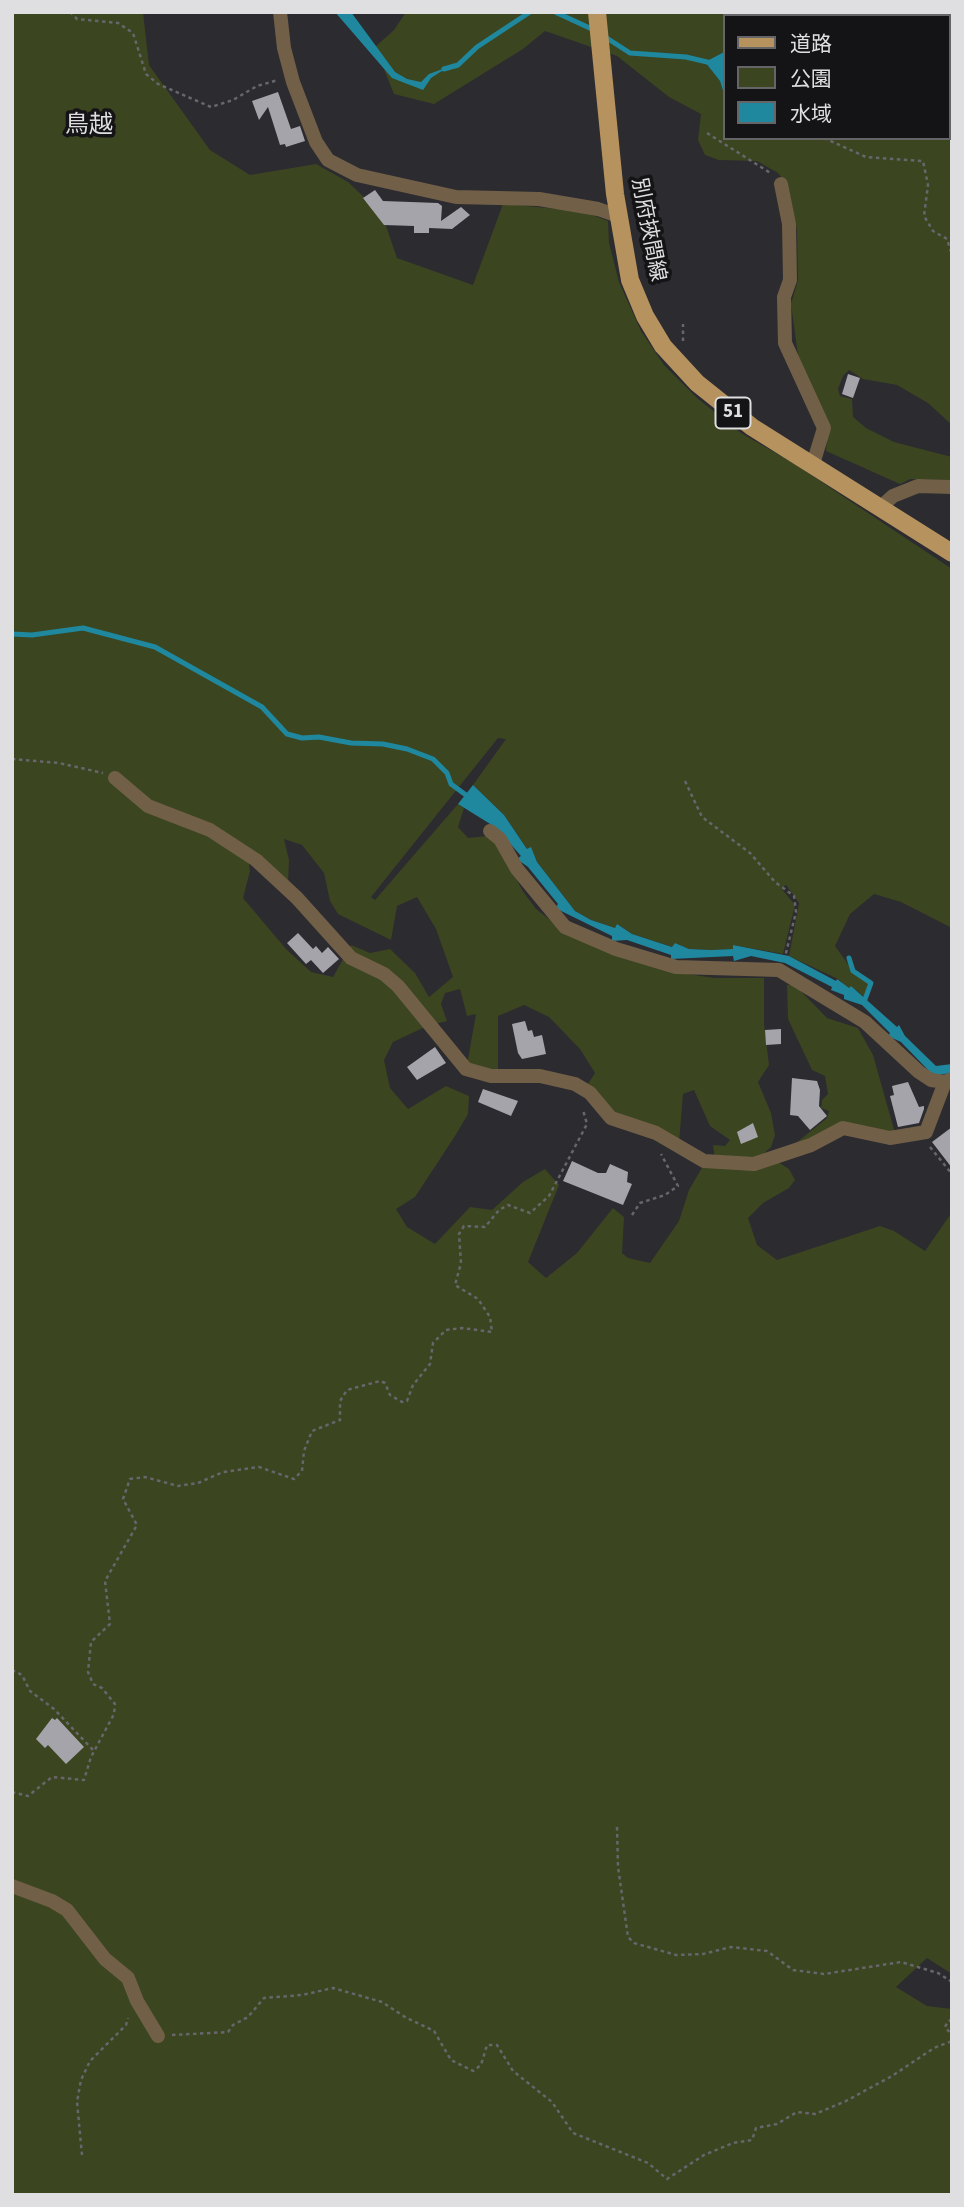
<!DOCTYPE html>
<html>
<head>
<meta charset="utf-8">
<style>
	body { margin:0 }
	#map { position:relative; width:964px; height:2207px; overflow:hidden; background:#2c2b30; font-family:"Source Sans 3","Noto Sans JP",sans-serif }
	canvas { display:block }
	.frame { position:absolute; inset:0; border:14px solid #dfdfe2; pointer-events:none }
	.legend { position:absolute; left:723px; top:14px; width:228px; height:126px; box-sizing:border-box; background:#141416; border:2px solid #656568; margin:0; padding:9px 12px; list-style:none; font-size:21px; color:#dfdfe2 }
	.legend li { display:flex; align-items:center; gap:14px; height:35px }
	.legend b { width:35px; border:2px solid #656568 }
</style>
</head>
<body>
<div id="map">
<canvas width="964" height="2207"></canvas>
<div class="frame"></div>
<ul class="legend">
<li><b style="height:9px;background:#b6925e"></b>道路</li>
<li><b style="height:19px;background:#3b4520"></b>公園</li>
<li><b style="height:19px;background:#1f889f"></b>水域</li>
</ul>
</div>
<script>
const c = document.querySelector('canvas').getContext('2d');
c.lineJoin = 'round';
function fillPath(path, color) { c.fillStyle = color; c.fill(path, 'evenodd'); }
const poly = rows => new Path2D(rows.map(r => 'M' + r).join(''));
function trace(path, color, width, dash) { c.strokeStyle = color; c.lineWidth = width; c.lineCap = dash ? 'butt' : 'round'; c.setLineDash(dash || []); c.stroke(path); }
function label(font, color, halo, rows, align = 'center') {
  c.font = font + ' "Source Sans 3","Noto Sans JP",sans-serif'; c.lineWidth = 7; c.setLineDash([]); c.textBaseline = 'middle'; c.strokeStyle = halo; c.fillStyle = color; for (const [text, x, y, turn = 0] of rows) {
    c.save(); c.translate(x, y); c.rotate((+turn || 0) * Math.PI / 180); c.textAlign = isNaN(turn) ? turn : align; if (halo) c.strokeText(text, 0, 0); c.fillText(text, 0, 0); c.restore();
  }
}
fillPath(poly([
	[12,12,143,12,149,65,210,150,250,175,316,164,348,182,382,214,397,258,473,285,503,204,582,211,608,221,609,243,619,282,641,331,664,365,697,398,741,433,793,463,952,569,952,928,901,902,874,894,850,914,835,946,853,971,869,983,864,997,851,986,849,989,838,979,789,956,799,903,786,885,781,888,795,905,783,954,733,945,733,949,711,950,689,949,675,943,673,947,632,934,617,924,615,928,591,920,575,911,537,862,531,848,528,850,504,815,473,785,506,739,498,738,371,897,375,900,458,804,464,808,458,827,468,838,488,836,500,847,522,890,536,909,563,930,673,972,715,978,764,978,764,1024,769,1065,758,1082,771,1113,775,1135,771,1147,760,1157,715,1159,713,1145,725,1146,730,1140,710,1126,694,1090,683,1094,679,1143,621,1118,586,1087,595,1073,580,1049,549,1017,524,1005,498,1016,498,1073,467,1065,476,1014,467,1016,460,989,445,993,441,1004,447,1021,427,1026,393,1042,384,1060,390,1088,408,1109,446,1086,469,1096,468,1114,455,1136,415,1197,396,1209,407,1227,435,1244,470,1207,492,1210,523,1182,545,1169,559,1185,528,1262,546,1278,577,1253,613,1208,624,1217,622,1253,628,1258,650,1263,679,1221,689,1190,703,1166,775,1160,789,1169,795,1180,789,1188,763,1203,748,1218,757,1245,777,1260,880,1226,894,1231,925,1251,952,1212,952,1974,927,1958,896,1987,927,2006,952,2009,952,2195,12,2195],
	[284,839,302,845,324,873,330,901,338,914,391,940,397,906,417,897,436,929,453,977,429,997,415,973,390,949,370,953,351,945,333,977,311,972,286,949,243,898,250,871,247,850,288,885,289,860],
	[406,12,952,12,952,425,928,403,897,385,863,379,849,370,843,376,838,389,840,396,852,399,853,417,866,428,894,442,952,457,952,480,910,479,900,484,826,451,828,427,799,363,791,304,798,280,797,230,788,185,778,173,757,161,719,160,705,155,698,140,701,114,669,97,617,56,545,31,523,49,434,104,394,94,375,47,394,30],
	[724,16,948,16,948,138,724,138,724,94,720,81,705,62,724,52],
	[794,984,827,1018,858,1028,873,1055,895,1133,848,1124,791,1147,827,1118,829,1111,821,1108,822,1100,828,1094,825,1076,812,1070,788,1019,787,985]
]), '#3b4520');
fillPath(poly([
	[335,12,351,12,395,72,407,79,421,82,429,74,448,67,431,78,423,90,392,78],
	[724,52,724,94,720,81,705,62],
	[473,785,504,815,527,849,531,847,537,862,575,911,591,920,615,928,617,924,632,934,672,947,675,943,689,949,711,950,733,949,733,945,789,956,836,981,837,979,849,988,851,986,897,1027,899,1025,905,1036,936,1066,952,1064,952,1073,937,1075,930,1072,901,1042,888,1036,890,1033,862,1005,844,999,844,995,831,990,832,987,785,963,751,956,734,961,733,956,671,959,671,955,627,940,612,941,612,936,555,908,558,904,528,867,517,859,521,856,507,840,495,827,458,804]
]), '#1f889f');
trace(poly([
	[555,12,594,30],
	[602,35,630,53,686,57,724,66],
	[444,69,458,65,477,47,530,12],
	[948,83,952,84],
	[12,634,32,635,83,628,155,647,262,707,287,734,302,738,319,737,351,743,383,744,407,749,433,759,447,773,451,784,470,798],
	[849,958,853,971,871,983,864,1002]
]), '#1f889f', 5);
fillPath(poly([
	[278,92,291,129,300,126,305,141,286,147,285,144,280,145,268,107,259,120,252,101],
	[375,190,383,201,438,203,442,206,441,221,461,207,470,215,452,229,429,228,429,233,414,233,414,226,384,225,363,198],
	[848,374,860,378,853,398,842,394],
	[298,933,313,949,316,946,322,953,328,947,339,959,323,973,311,960,306,964,287,943],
	[525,1021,528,1031,532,1030,534,1037,542,1035,546,1054,522,1059,518,1053,512,1024],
	[781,1029,781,1044,766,1045,765,1030],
	[435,1047,446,1063,417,1080,407,1067],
	[792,1078,817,1081,820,1090,819,1106,827,1116,810,1130,798,1116,790,1115],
	[908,1082,919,1107,924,1106,924,1109,919,1123,898,1127,890,1096,894,1095,892,1086],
	[483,1089,518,1101,511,1116,478,1102],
	[753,1123,758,1137,741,1144,737,1132],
	[952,1127,952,1168,932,1142],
	[572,1161,598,1173,606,1173,610,1164,628,1172,627,1182,632,1184,623,1205,563,1181],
	[52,1718,55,1720,57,1718,84,1747,66,1764,48,1745,45,1748,36,1739]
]), '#a6a4ab');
trace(poly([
	[70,12,77,19,118,23,133,33,146,74,158,84,211,107,233,100,257,86,278,80],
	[707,133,772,174],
	[824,138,866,157,923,161,928,185,924,216,933,231,947,239,952,255],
	[683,341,683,324],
	[12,759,59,763,103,773],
	[685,781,702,817,750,853,775,882,794,896,796,912,785,957],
	[930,1147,952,1174],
	[632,1215,640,1203,665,1195,678,1186,661,1154],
	[12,1670,22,1675,30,1691,54,1709,94,1751],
	[12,1792,28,1796,52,1777,84,1780,91,1757,114,1714,115,1704,102,1688,93,1684,88,1672,91,1642,110,1624,105,1581,137,1525,123,1499,130,1479,145,1477,178,1486,198,1483,223,1472,259,1467,294,1479,302,1471,304,1451,312,1431,340,1420,340,1401,347,1390,380,1381,385,1383,390,1395,402,1402,407,1401,413,1385,430,1364,433,1343,446,1330,462,1328,492,1332,490,1317,478,1299,455,1285,461,1263,459,1234,464,1226,485,1227,499,1210,508,1205,530,1213,549,1196,587,1124,583,1110],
	[617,1827,618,1867,628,1937,634,1943,676,1955,703,1954,731,1947,767,1951,793,1970,824,1974,901,1962,938,1973,952,1982],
	[952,2020,948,2021,945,2027,952,2035],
	[172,2035,228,2032,233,2025,248,2017,264,1998,302,1995,333,1988,382,2002,405,2017,434,2031,451,2060,473,2071,481,2065,487,2045,497,2045,513,2071,552,2102,573,2133,648,2163,667,2179,704,2155,733,2143,752,2140,756,2128,777,2124,797,2112,815,2114,846,2101,892,2076,934,2048,952,2041],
	[82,2155,77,2102,81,2080,90,2061,126,2025,128,2018]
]), '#67666b', 2.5, [3.5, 3.5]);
trace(poly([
	[280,12,284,48,293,82,316,142,328,160,357,175,456,197,539,199,598,209,618,216],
	[781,184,789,224,790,280,784,297,785,343,824,428,813,464],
	[882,506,893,496,918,486,952,487],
	[115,778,148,806,210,830,256,860,297,898,351,958,384,974,398,986,466,1069,491,1076,540,1076,575,1084,590,1093,611,1118,656,1133,704,1161,754,1164,811,1145,843,1128,890,1138,926,1132,945,1082,952,1079],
	[490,831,500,839,517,869,565,927,616,949,676,967,779,970,865,1022,919,1072,931,1080,945,1082],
	[12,1886,52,1901,67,1910,105,1959,128,1978,137,2001,158,2036]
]), '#716047', 14);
trace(poly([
	[597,12,615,194,630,280,645,316,663,346,697,383,752,427,952,553]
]), '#b6925e', 18);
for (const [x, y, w] of [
	[733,413,35]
]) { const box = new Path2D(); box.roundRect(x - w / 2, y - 15.5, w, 31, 5); c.fillStyle = '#141416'; c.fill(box); trace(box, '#dfdfe2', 2); }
label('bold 19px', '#dfdfe2', null, [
	["51",733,413]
]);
label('21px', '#dfdfe2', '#141416', [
	["別府挾間線",647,230,79]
]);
label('24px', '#dfdfe2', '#141416', [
	["鳥越",89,127]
]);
</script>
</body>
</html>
